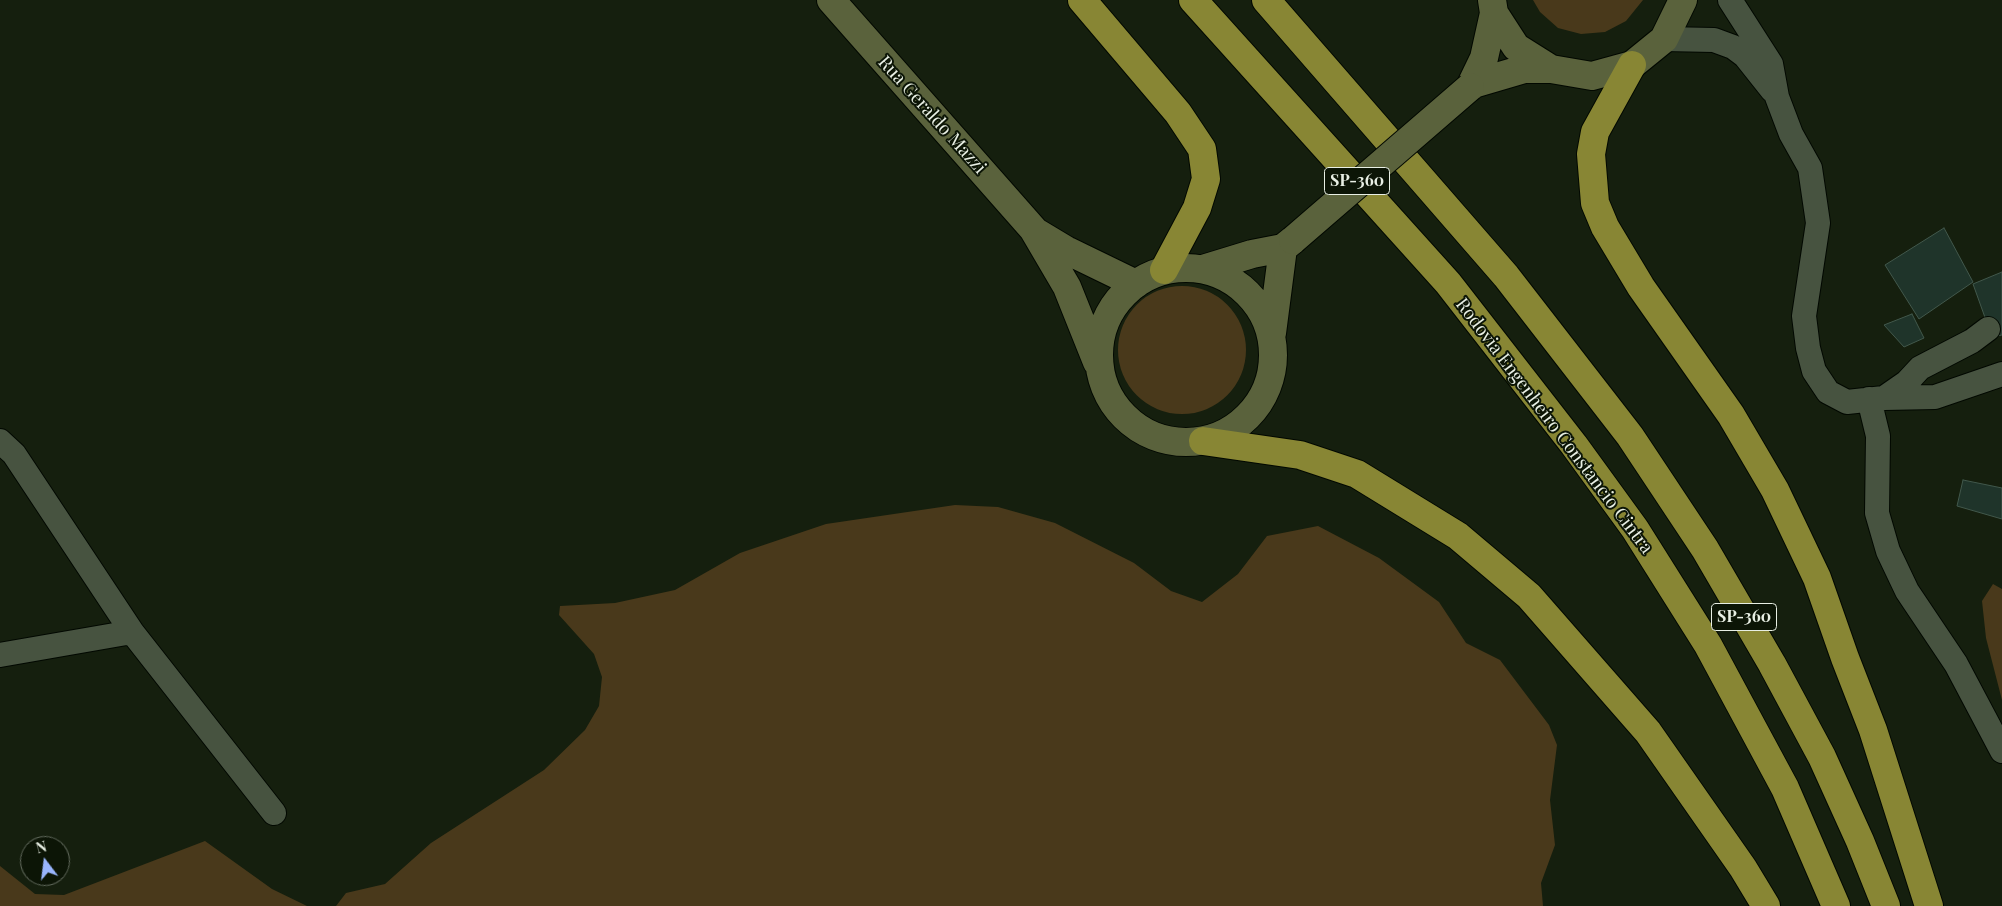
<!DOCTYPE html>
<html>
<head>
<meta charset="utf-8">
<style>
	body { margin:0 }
	#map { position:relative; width:2002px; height:906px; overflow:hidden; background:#151f0e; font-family:"Playfair Display",serif }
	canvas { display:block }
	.north { position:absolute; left:20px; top:836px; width:50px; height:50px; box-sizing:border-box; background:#0c1506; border:1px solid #646c5f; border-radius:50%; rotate:345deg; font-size:14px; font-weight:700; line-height:20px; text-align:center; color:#e8efe4 }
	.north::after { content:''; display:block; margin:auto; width:18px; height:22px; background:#99b5fd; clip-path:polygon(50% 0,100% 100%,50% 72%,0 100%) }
</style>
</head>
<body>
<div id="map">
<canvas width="2002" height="906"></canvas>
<div class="north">N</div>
</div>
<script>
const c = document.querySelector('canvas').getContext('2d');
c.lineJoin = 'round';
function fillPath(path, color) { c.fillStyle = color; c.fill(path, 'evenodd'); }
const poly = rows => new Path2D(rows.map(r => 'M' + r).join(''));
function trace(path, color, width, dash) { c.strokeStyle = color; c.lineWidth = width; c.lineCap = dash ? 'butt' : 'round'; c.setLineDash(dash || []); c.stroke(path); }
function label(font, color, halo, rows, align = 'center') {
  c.font = font + ' "Playfair Display",serif'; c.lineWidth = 4; c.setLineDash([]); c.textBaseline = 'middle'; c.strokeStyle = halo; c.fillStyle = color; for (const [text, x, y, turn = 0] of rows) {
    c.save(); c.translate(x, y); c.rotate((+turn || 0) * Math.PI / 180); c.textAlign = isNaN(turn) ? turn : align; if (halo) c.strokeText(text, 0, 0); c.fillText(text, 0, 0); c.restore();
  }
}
fillPath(poly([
	[1533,0,1643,0,1626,21,1605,32,1581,34,1558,28,1540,12],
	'1118 350a64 64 0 1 1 128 0a64 64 0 1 1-128 0Z',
	[955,505,998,507,1055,523,1134,563,1171,591,1202,602,1238,574,1267,536,1318,526,1379,558,1439,602,1466,643,1500,660,1549,725,1557,745,1550,800,1555,845,1541,883,1543,906,336,906,346,893,385,884,431,843,544,770,585,730,599,706,602,677,594,654,559,615,560,606,615,603,675,590,740,553,826,524],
	[1993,584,2002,589,2002,700,1986,638,1982,601],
	[205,841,272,889,307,906,0,906,0,866,35,894,64,895]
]), '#49391b');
const building = poly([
	[1944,228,1973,282,1919,319,1885,265,1944,228],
	[2002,272,2002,335,1992,337,1973,284,2002,272],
	[1912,314,1924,338,1904,347,1884,325,1912,314],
	[1963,480,2002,488,2002,519,1957,506,1963,480]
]);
fillPath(building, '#1f342a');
trace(building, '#42584c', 1);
const street = poly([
	[1730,0,1771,64,1777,97,1791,134,1810,168,1818,223,1804,316,1808,348,1814,371,1828,392,1847,402,1884,398,1935,397,2002,374],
	[1664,39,1714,40,1733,47,1745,56,1772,90],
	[1884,398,1907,382,1920,368,1972,341,1988,329],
	[1869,399,1878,436,1877,513,1888,551,1907,591,1956,664,2002,751],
	[0,441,14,454,132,632,274,813],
	[0,655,132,632]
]);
const secondary = poly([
	[831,0,1033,229,1067,287,1097,362],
	[1492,0,1494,13,1516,47,1551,69],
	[1473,84,1524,69,1551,69,1592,76,1632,65,1664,39,1683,0],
	[1470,87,1484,58,1494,13],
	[1036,232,1066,250,1136,284],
	'1099 355a87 87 0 1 1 174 0a87 87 0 1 1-174 0Z',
	[1203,269,1252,254,1283,248,1293,240],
	[1272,333,1283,248]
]);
const highway = poly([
	[1082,0,1178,113,1202,149,1206,179,1197,208,1164,270],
	[1193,0,1448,283,1574,445,1635,529,1708,645,1785,788,1836,906],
	[1266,0,1506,276,1630,436,1705,549,1772,664,1822,757,1860,841,1886,906],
	[1632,65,1595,132,1591,154,1595,203,1605,227,1641,287,1731,415,1775,490,1817,578,1845,658,1873,730,1929,906],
	[1203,441,1300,455,1357,474,1458,536,1529,596,1648,732,1743,868,1766,906]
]);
trace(street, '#020800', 26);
trace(secondary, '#020800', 30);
trace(highway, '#020800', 30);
trace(street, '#475340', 24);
trace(secondary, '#5a623c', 28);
trace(highway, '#888634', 28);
const secondaryBridge = poly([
	[1293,240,1470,87]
]);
trace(secondaryBridge, '#020800', 30, []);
trace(secondaryBridge, '#5a623c', 28);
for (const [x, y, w] of [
	[1357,181,65],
	[1744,617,65]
]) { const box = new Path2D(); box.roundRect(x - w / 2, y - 13.5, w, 27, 4); c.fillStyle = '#0c1506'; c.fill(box); trace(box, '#e8efe4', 1); }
label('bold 16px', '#e8efe4', null, [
	["SP-360",1357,181],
	["SP-360",1744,617]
]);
label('18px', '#e8efe4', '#0c1506', [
	["Rua Geraldo Mazzi",932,115,48],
	["Rodovia Engenheiro Constancio Cintra",1554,426,53]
]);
</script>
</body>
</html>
